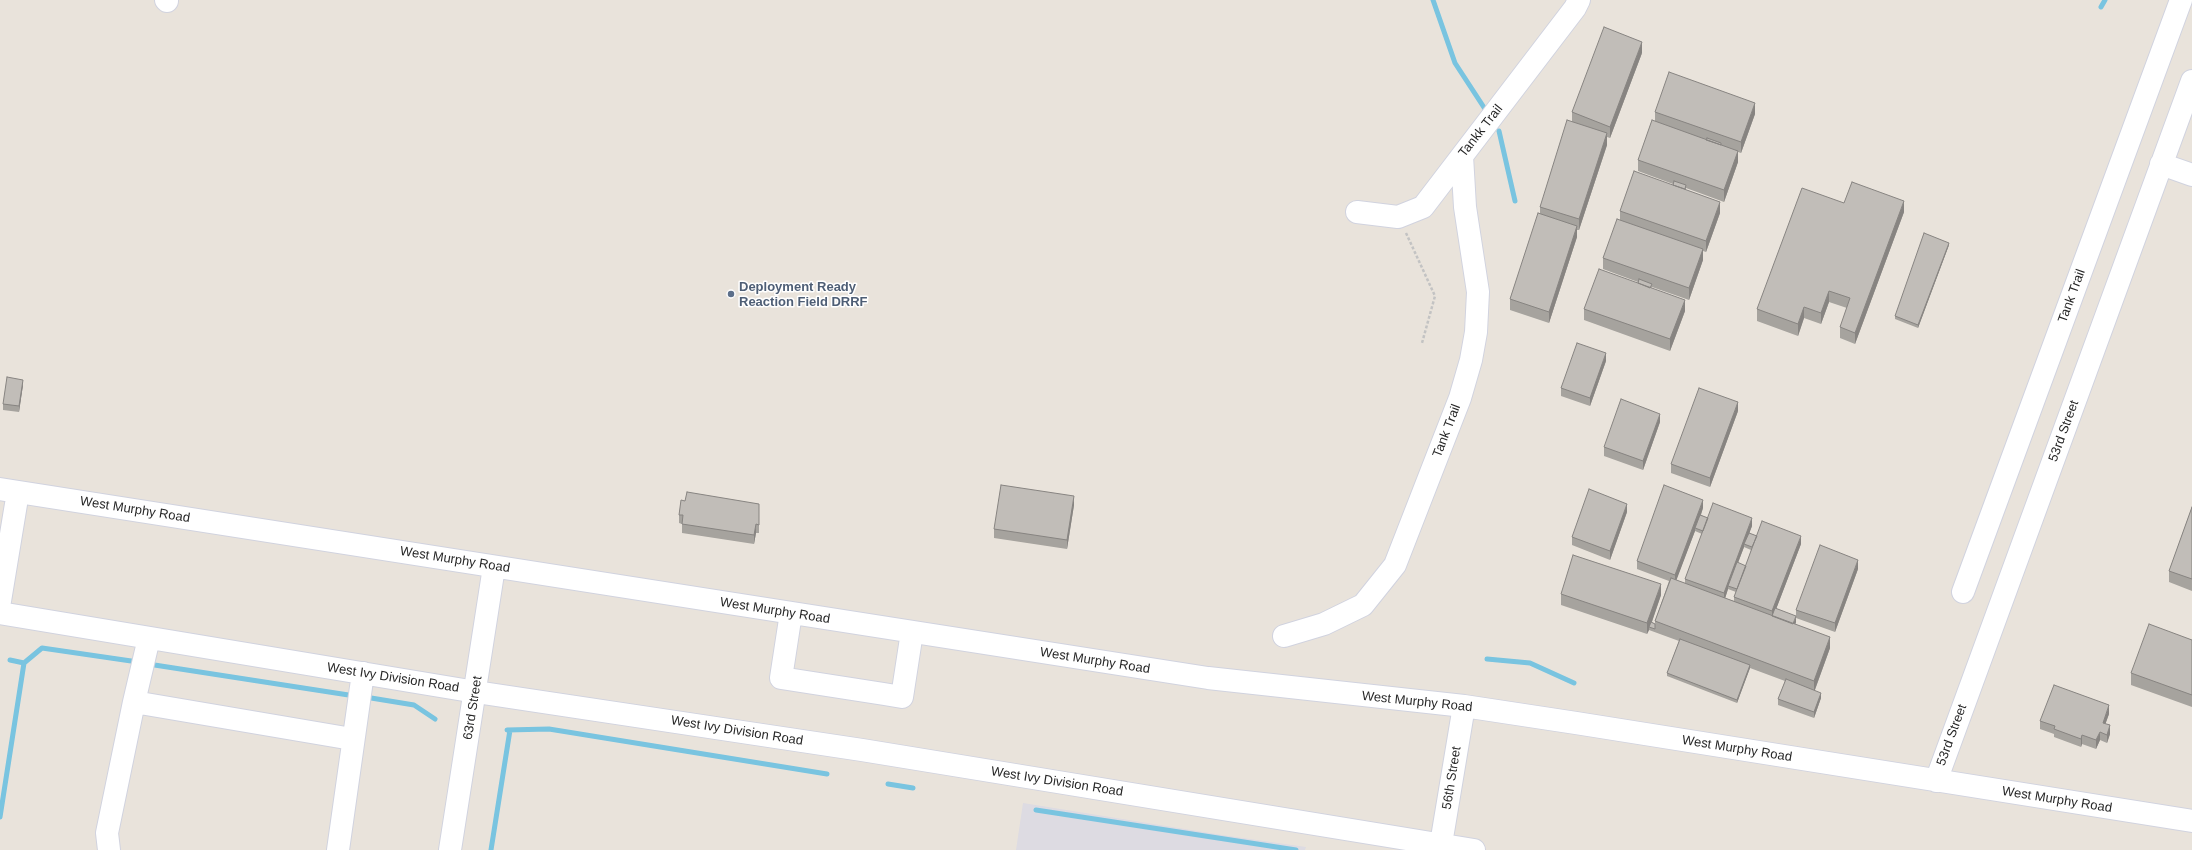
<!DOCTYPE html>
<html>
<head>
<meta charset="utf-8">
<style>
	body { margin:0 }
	canvas { display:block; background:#e9e3db }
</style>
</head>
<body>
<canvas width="2192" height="850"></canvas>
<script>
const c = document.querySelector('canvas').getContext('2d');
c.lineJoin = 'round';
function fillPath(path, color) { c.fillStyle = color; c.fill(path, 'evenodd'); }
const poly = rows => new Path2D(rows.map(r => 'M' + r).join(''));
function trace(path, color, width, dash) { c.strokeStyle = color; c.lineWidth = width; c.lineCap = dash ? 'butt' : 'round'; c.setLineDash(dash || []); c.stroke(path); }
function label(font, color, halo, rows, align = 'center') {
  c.font = font + ' Arial,sans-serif'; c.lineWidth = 3; c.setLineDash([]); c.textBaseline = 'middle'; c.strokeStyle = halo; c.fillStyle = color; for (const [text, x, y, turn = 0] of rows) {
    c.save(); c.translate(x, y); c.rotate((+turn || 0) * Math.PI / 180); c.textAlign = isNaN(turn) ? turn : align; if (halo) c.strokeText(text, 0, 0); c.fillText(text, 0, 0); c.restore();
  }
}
fillPath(poly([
	[1023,803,1222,835,1306,847,1305,850,1016,850]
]), '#dddbe2');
trace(poly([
	[1433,0,1455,63,1485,109],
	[2101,7,2105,0],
	[1499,131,1515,201],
	[1487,659,1530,663,1574,683],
	[24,663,42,648,138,662],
	[148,664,355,696],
	[365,697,414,705,435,719],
	[507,730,549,729,827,774],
	[888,784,913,788],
	[1036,810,1296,850],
	[0,817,24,663,10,660],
	[491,850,510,730]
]), '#79c4e0', 5);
const minor = poly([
	[166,0,167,1],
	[2161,164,2192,175],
	[1357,212,1398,217,1423,207,1575,8,1579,0],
	[0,489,1208,678,1464,706,1576,723,2192,821],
	[1963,592,2181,0],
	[0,601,18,492],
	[0,613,476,692,862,750,1474,850],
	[791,613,781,678,884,694,902,697,912,632],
	[1284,636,1324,624,1363,605,1395,565,1460,398,1471,360,1476,332,1478,292,1465,207,1462,156],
	[134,702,149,638],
	[1936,781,2192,81],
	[109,850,107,833,134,702,352,739],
	[338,850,363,673],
	[450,850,494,567],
	[1440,850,1464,706]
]);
trace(minor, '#d1d3df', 24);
trace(poly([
	[1406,233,1435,296,1422,343]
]), '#c3c3c3', 2.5, [3, 2]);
trace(minor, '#fff', 22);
fillPath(poly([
	[1642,53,1610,138,1607,137,1607,145,1579,230,1577,230,1577,237,1549,323,1510,310,1510,299,1540,213,1540,207,1572,122,1572,112],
	[1655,112,1755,114,1741,153,1738,152,1738,162,1724,202,1686,188,1686,190,1720,213,1706,252,1703,251,1703,260,1689,300,1652,287,1651,288,1685,311,1670,351,1584,320,1584,309,1638,283,1638,282,1603,269,1603,258,1620,220,1620,211,1673,185,1673,184,1638,171,1638,160,1655,122],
	[1844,203,1904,212,1855,344,1840,338,1840,327,1847,308,1829,302,1821,324,1804,318,1798,336,1757,321,1757,309],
	[1949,245,1918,328,1895,319,1895,316],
	[1606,361,1590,406,1561,396,1561,388],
	[23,385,19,412,3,410,3,404],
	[1738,411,1710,487,1671,473,1671,464],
	[1660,422,1643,470,1604,456,1604,447],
	[685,501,759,504,759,533,756,533,754,544,682,533,682,524,679,523,679,515],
	[1074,505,1067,549,994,538,994,529],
	[2192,507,2192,591,2169,582,2169,571],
	[1703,508,1701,515,1708,518,1752,526,1749,533,1757,536,1801,544,1776,609,1796,622,1795,624,1830,648,1815,690,1821,698,1814,718,1778,705,1778,699,1785,681,1750,668,1737,703,1667,676,1667,673,1679,641,1649,630,1647,634,1561,605,1561,594,1661,595,1652,622,1655,624,1655,621,1669,581,1637,569,1637,561],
	[1695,531,1702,534,1685,579,1685,583,1676,580],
	[1744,547,1751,550,1746,566,1738,563],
	[1728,589,1736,592,1734,597,1734,601,1725,598],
	[1627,512,1610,560,1572,545,1572,537],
	[1858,569,1835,632,1796,618,1796,610],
	[2192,640,2192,707,2131,685,2131,673],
	[2109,714,2105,724,2110,734,2107,743,2100,740,2096,749,2082,744,2081,747,2054,737,2054,734,2040,729,2040,721]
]), '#a6a39e');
fillPath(poly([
	[1642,42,1642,53,1610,138,1610,127],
	[1755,103,1755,114,1741,153,1741,142],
	[1607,133,1607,145,1579,230,1579,219],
	[1738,151,1738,162,1724,202,1724,190],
	[1904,201,1904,212,1855,344,1855,333],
	[1720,202,1720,213,1706,252,1706,241],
	[1577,226,1577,237,1549,323,1549,312],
	[1949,243,1949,245,1918,328,1918,325],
	[1703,249,1703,260,1689,300,1689,288],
	[1829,291,1829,302,1821,324,1821,313],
	[1685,300,1685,311,1670,351,1670,339],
	[1804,307,1804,318,1798,336,1798,324],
	[1606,353,1606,361,1590,406,1590,398],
	[23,380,23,385,19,412,19,406],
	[1738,402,1738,411,1710,487,1710,478],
	[1660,414,1660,422,1643,470,1643,461],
	[1074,496,1074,505,1067,549,1067,540],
	[1703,500,1703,508,1696,528,1695,528,1695,531,1675,584,1675,575],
	[1627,504,1627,512,1610,560,1610,551],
	[1752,518,1752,526,1745,545,1744,544,1744,547,1729,586,1728,586,1728,589,1724,602,1724,593],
	[756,524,756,533,754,544,754,535],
	[1801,536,1801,544,1772,620,1772,611],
	[1858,560,1858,569,1835,632,1835,623],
	[1661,584,1661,595,1650,627,1649,627,1649,630,1647,634,1647,623],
	[1796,616,1796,622,1792,634,1792,628],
	[1830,637,1830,648,1814,692,1814,681],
	[1750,665,1750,668,1737,703,1737,700],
	[1821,693,1821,698,1814,718,1814,712],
	[2109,705,2109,714,2103,731,2103,723],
	[2110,725,2110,734,2107,743,2107,735],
	[2100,732,2100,740,2096,749,2096,740],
	[2082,735,2082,744,2081,747,2081,739]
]), '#878481');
const building = poly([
	[1604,27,1642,42,1610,127,1572,112,1604,27],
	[1669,72,1755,103,1741,142,1655,112,1669,72],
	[1567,120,1607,133,1579,219,1540,207,1567,120],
	[1652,120,1738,151,1724,190,1638,160,1652,120],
	[1707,138,1721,143,1721,145,1706,140,1707,138],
	[1634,171,1720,202,1706,241,1620,211,1634,171],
	[1674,181,1686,185,1685,189,1673,185,1674,181],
	[1852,182,1904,201,1855,333,1840,327,1850,298,1829,291,1821,313,1804,307,1798,324,1757,309,1802,188,1844,203,1852,182],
	[1538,213,1577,226,1549,312,1510,299,1538,213],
	[1617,219,1703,249,1689,288,1603,258,1617,219],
	[1924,233,1949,243,1918,325,1895,316,1924,233],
	[1599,269,1685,300,1670,339,1584,309,1599,269],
	[1639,279,1652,284,1650,288,1638,283,1639,279],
	[1577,343,1606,353,1590,398,1561,388,1577,343],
	[7,377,23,380,19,406,3,404,7,377],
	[1699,388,1738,402,1710,478,1671,464,1699,388],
	[1621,399,1660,414,1643,461,1604,447,1621,399],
	[1001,485,1074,496,1067,540,994,529,1001,485],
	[1664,485,1703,500,1675,575,1637,561,1664,485],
	[1589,489,1627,504,1610,551,1572,537,1589,489],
	[687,492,759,504,759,525,756,524,754,535,682,524,683,515,679,515,681,500,685,501,687,492],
	[1713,503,1752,518,1724,593,1685,579,1713,503],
	[2192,507,2192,579,2169,571,2192,507],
	[1700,515,1708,518,1703,531,1695,528,1700,515],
	[1762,521,1801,536,1772,611,1734,597,1762,521],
	[1749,533,1757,536,1752,547,1744,544,1749,533],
	[1820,545,1858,560,1835,623,1796,610,1820,545],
	[1573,555,1661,584,1647,623,1561,594,1573,555],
	[1737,562,1746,566,1737,589,1728,586,1737,562],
	[1671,578,1830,637,1814,681,1655,621,1671,578],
	[1775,608,1796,616,1793,624,1772,616,1775,608],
	[1651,622,1655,624,1655,629,1649,627,1651,622],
	[2149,624,2192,640,2192,695,2131,673,2149,624],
	[1680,639,1750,665,1737,700,1667,673,1680,639],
	[1786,679,1821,693,1814,712,1778,699,1786,679],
	[2054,685,2109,705,2103,723,2110,725,2107,735,2100,732,2096,740,2082,735,2081,739,2054,729,2055,726,2040,721,2054,685]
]);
fillPath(building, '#c1bdb8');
trace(building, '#878481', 1);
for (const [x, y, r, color] of [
	[731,294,4,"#5c6f8a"]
]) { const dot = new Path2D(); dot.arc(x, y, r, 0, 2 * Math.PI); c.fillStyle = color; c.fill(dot); trace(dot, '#fff', 1.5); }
label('13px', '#282828', '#fff', [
	["Tankk Trail",1481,131,-52],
	["Tank Trail",2072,296,-70],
	["Tank Trail",1447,431,-69],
	["53rd Street",2064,431,-70],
	["West Murphy Road",135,510,9],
	["West Murphy Road",455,560,9],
	["West Murphy Road",775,611,9],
	["West Murphy Road",1095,661,9],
	["West Ivy Division Road",393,678,9],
	["West Murphy Road",1417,702,6],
	["63rd Street",473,708,-81],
	["West Ivy Division Road",737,731,9],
	["53rd Street",1952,735,-70],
	["West Murphy Road",1737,749,9],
	["56th Street",1452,778,-81],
	["West Ivy Division Road",1057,782,9],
	["West Murphy Road",2057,800,9]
]);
label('bold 13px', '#4e5e75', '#fff', [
	["Deployment Ready",739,287],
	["Reaction Field DRRF",739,302]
], 'left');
</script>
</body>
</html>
